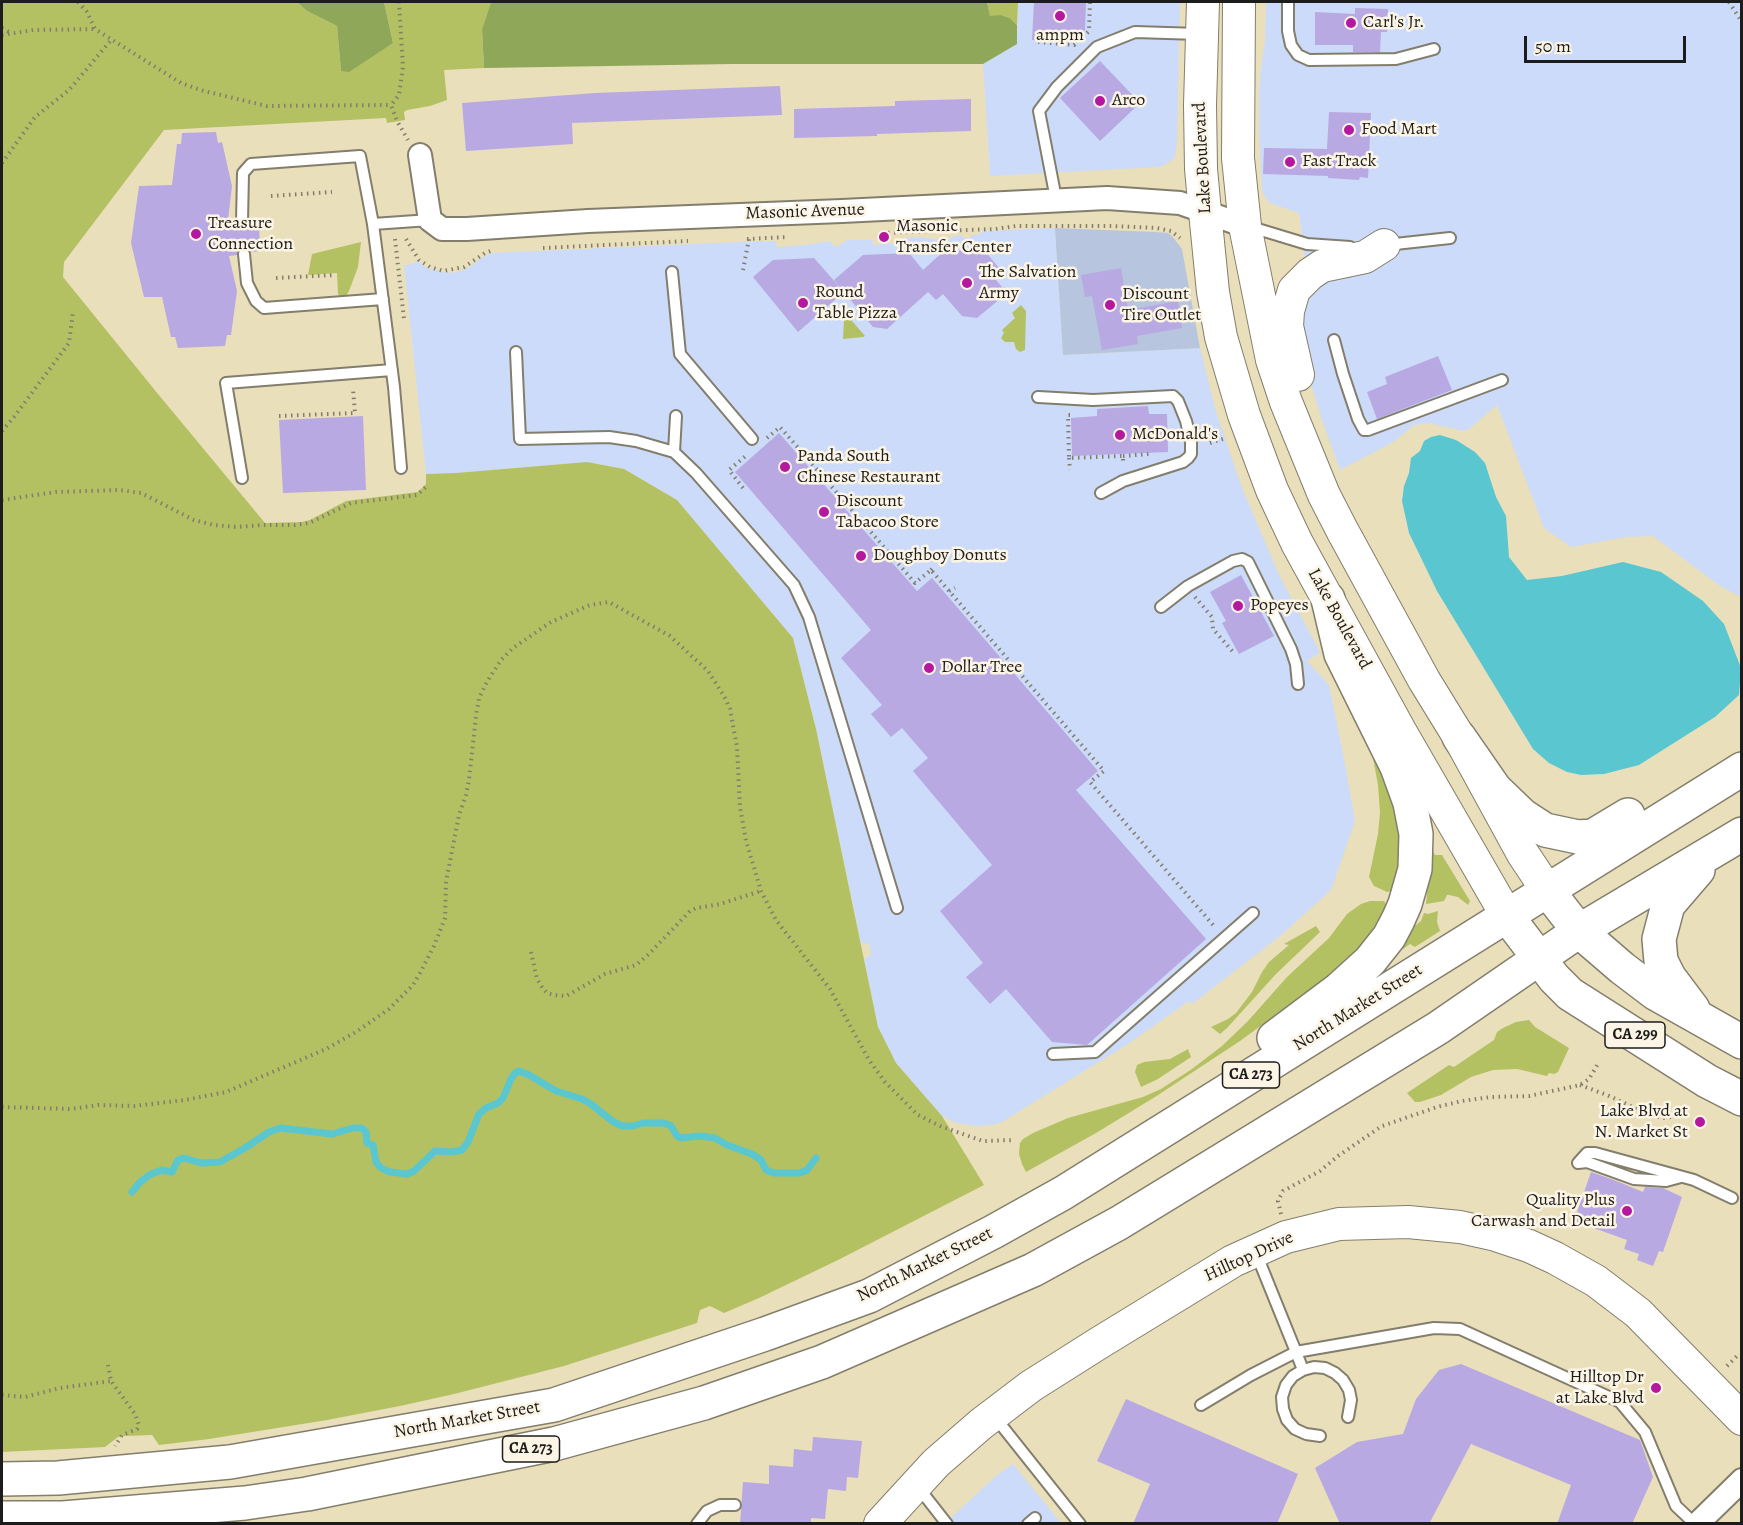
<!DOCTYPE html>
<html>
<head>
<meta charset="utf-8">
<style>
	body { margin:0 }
	#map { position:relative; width:1743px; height:1525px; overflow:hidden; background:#eadfbb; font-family:Alegreya,serif }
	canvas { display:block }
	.frame { position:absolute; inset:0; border:3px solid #1c1c1c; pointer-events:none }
	.scale { position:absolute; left:1524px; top:36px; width:162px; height:27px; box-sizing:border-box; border:3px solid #1c1c1c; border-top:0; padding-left:8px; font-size:18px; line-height:21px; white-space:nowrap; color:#1c1c1c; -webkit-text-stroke:4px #fcf5e5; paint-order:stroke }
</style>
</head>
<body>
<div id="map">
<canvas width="1743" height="1525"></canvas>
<div class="frame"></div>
<div class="scale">50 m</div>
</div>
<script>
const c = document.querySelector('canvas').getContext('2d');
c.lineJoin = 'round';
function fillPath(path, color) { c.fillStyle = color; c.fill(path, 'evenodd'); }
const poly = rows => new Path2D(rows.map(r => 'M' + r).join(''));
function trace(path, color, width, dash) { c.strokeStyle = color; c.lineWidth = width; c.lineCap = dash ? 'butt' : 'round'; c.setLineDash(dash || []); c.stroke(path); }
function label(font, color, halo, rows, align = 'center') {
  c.font = font + ' Alegreya,serif'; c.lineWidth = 5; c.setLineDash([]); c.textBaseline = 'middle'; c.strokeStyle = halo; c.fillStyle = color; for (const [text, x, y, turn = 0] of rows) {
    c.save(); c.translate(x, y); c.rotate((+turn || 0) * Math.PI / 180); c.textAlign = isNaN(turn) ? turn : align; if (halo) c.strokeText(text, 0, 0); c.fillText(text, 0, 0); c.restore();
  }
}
fillPath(poly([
	[1018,2,1180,2,1177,142,1175,156,1173,159,1165,165,1159,167,990,176,983,64,1017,44],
	[1266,2,1741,2,1741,597,1720,586,1653,536,1626,537,1571,547,1544,528,1497,405,1469,429,1463,431,1430,423,1414,425,1395,441,1340,470,1321,417,1305,363,1302,327,1303,311,1310,299,1299,213,1270,203,1266,199,1262,191,1259,131,1259,92,1261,67,1265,41],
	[1055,228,1063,355,1200,348,1216,412,1242,488,1279,575,1320,652,1307,661,1329,685,1343,753,1355,821,1331,890,1280,936,1192,1004,1189,1001,1128,1044,1002,1122,992,1125,976,1126,956,1123,942,1116,896,1063,878,1027,864,959,871,955,869,944,861,943,816,729,793,638,677,500,624,469,587,462,456,473,426,474,404,265,409,265,417,261,427,268,448,273,458,272,470,267,481,258,492,253,760,241,776,241,777,247,806,245,830,241,834,246,839,246,847,240,873,240,873,245,901,243,901,238,919,237,936,239,953,238,953,236,962,235,962,238,970,238,971,235,980,234,983,231],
	[1013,1464,1061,1523,944,1524,996,1476]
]), '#cbdbf9');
fillPath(poly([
	[1055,228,1155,232,1168,233,1172,236,1182,249,1200,348,1063,355]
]), '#b7c5de');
fillPath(poly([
	[2,2,297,2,307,11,337,26,341,71,393,43,384,2,491,2,482,29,484,68,444,70,447,100,430,106,407,110,404,112,405,120,387,123,386,118,164,130,64,262,63,277,158,394,265,523,302,522,310,520,346,501,418,492,426,484,426,474,456,473,587,462,624,469,677,500,793,638,816,729,878,1027,896,1063,942,1116,984,1185,838,1260,759,1298,724,1313,710,1306,700,1310,697,1323,564,1366,454,1394,400,1406,327,1420,209,1439,159,1445,152,1435,124,1436,118,1437,105,1447,2,1452],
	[987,2,1018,2,1017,25,1010,18,1001,15,990,17],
	[361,242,358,267,349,291,346,296,341,297,338,294,337,273,308,275,312,254],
	[1021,305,1026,311,1025,350,1020,352,1016,349,1014,342,1005,342,1001,338,1004,333,1002,330,1015,318,1012,313],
	[846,314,865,336,863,337,843,339,844,320,842,318],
	[1376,755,1395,810,1398,830,1399,853,1397,868,1391,891,1387,892,1374,886,1369,877,1378,834,1380,813,1378,785,1373,758],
	[1432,849,1435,855,1442,855,1470,901,1468,905,1458,897,1449,895,1447,895,1444,901,1426,904,1427,893,1423,890],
	[1370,901,1383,901,1385,902,1386,907,1367,938,1358,950,1335,971,1240,1041,1155,1097,1096,1133,1026,1172,1022,1164,1019,1154,1020,1143,1023,1139,1033,1133,1068,1118,1143,1097,1161,1089,1192,1069,1222,1046,1248,1021,1287,977,1329,938,1347,914,1361,904],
	[1438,911,1437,922,1440,931,1415,947,1410,944,1403,949,1398,945,1410,927,1416,925,1421,921,1424,913,1428,914],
	[1316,926,1320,932,1276,974,1227,1028,1220,1034,1211,1027,1228,1019,1236,1013,1252,992,1262,972,1269,962,1289,945,1284,944],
	[1529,1020,1535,1027,1569,1048,1558,1072,1554,1074,1549,1073,1547,1076,1517,1069,1493,1070,1471,1077,1441,1095,1420,1102,1415,1102,1407,1093,1449,1065,1454,1067,1494,1040,1497,1032,1503,1028,1516,1022],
	[1188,1049,1191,1057,1158,1079,1141,1087,1135,1072,1137,1065,1144,1062,1170,1059]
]), '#b3c163');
fillPath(poly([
	[297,2,384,2,393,43,349,72,341,71,337,26,307,11],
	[491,2,987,2,990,16,1001,15,1010,18,1017,25,1017,44,983,64,733,64,484,68,482,29]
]), '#8ea759');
fillPath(poly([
	[1440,435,1456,440,1475,452,1485,463,1496,497,1506,516,1509,557,1527,580,1562,576,1623,562,1661,572,1703,601,1724,624,1741,668,1739,695,1715,717,1639,765,1604,774,1581,775,1567,772,1549,763,1533,749,1437,591,1409,533,1402,501,1404,486,1409,473,1411,458,1420,451,1424,441,1431,437]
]), '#59c6d0');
trace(poly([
	[132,1192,140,1182,151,1174,162,1170,172,1172,178,1160,184,1158,201,1163,220,1162,245,1148,269,1132,280,1128,332,1134,353,1128,362,1128,366,1132,367,1143,373,1145,376,1162,381,1168,390,1172,407,1174,414,1171,435,1151,452,1152,462,1150,468,1142,479,1114,486,1108,498,1103,503,1098,511,1079,515,1073,519,1071,529,1075,556,1091,582,1099,591,1104,612,1121,622,1126,633,1126,643,1123,664,1123,671,1126,677,1136,681,1138,699,1136,715,1138,727,1145,752,1154,761,1160,766,1170,774,1173,800,1173,807,1170,816,1158]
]), '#59c6d0', 7);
fillPath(poly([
	[1034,2,1086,2,1085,30,1074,41,1032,40],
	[1355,8,1388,9,1387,32,1381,32,1380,52,1353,52,1353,45,1315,45,1315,12,1355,14],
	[1100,61,1140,103,1100,141,1060,98],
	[780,86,782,115,572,123,573,144,466,151,462,103,595,93],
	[971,99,971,131,877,134,877,136,794,138,794,109,895,106,895,101],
	[1329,112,1371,113,1368,178,1360,177,1359,180,1328,178,1328,176,1263,174,1264,148,1327,149],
	[216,132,218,143,222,142,232,186,228,220,235,221,236,226,241,229,246,228,249,222,259,223,260,251,251,252,248,247,243,247,237,250,237,255,229,256,237,291,231,335,227,335,225,346,178,348,175,337,171,337,162,297,144,297,131,243,139,186,172,185,177,144,181,144,182,133],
	[984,250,999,268,991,274,1007,293,977,318,962,316,943,294,936,300,928,292,887,329,873,327,834,280,863,255,909,253,923,270,944,251],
	[814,258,844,292,798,332,753,277,773,260],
	[1121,268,1128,310,1178,301,1182,328,1137,336,1138,344,1102,350,1092,296,1085,297,1081,275],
	[1438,356,1452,390,1377,419,1367,392,1387,384,1385,377],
	[1148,406,1149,414,1167,414,1168,452,1072,456,1071,418,1097,416,1097,409],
	[363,416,366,490,283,493,279,420],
	[779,433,917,591,932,578,1098,771,1076,790,1206,939,1087,1045,1052,1042,1006,989,990,1004,966,977,983,963,940,911,992,865,913,771,928,758,902,728,891,737,871,714,882,705,841,658,871,630,735,472],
	[1241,575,1274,636,1239,654,1222,623,1226,621,1210,592],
	[1591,1172,1614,1180,1643,1192,1645,1187,1663,1188,1682,1197,1663,1252,1659,1251,1653,1266,1637,1260,1639,1254,1624,1249,1627,1240,1574,1221],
	[1461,1364,1640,1440,1653,1477,1632,1524,1557,1524,1571,1485,1471,1444,1429,1524,1340,1524,1315,1468,1357,1442,1403,1434,1416,1399,1439,1370],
	[1126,1399,1298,1474,1277,1524,1133,1524,1150,1484,1097,1461],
	[813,1437,862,1441,858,1478,847,1477,846,1491,828,1489,825,1519,811,1518,811,1524,740,1524,743,1482,769,1484,769,1465,793,1467,794,1449,812,1451]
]), '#b8a9e2');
const service = poly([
	[1288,2,1288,31,1291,45,1298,55,1309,60,1396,59,1434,49],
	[1056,199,1039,111,1057,87,1097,47,1135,32,1199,34],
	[242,222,243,173,251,164,360,156,373,224],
	[1251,227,1307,244,1350,247],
	[1386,245,1450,238],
	[244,254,247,283,256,301,264,308,383,299],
	[672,272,680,354,752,439],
	[1334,340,1343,374,1358,419,1364,430,1368,430,1502,380],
	[516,352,520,439,609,437,636,441,674,452,696,473,794,585,809,617,897,908],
	[1038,397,1093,400,1173,396,1178,401,1186,421,1191,442,1191,454,1188,458,1183,462,1123,481,1101,493],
	[674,452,676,416],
	[401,468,394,387,373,224,430,220],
	[242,478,226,383,392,370],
	[1161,607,1188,586,1233,561,1242,559,1248,562,1291,649,1296,664,1298,684],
	[1053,1054,1095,1052,1253,913],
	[1578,1163,1587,1153,1595,1153,1694,1180,1732,1198],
	[1578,1163,1587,1162,1634,1179,1666,1181,1681,1177],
	[1256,1253,1296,1352,1434,1328,1460,1329,1620,1402,1645,1432,1676,1506,1695,1524],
	[1201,1405,1251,1375,1296,1352,1303,1370],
	[994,1416,1080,1524],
	[1320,1436,1306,1434,1295,1429,1287,1420,1283,1409,1282,1397,1286,1385,1293,1376,1303,1370,1314,1367,1325,1368,1335,1373,1343,1380,1349,1390,1351,1400,1348,1417],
	[918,1487,947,1524],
	[697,1524,707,1511,720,1505,735,1505],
	[1028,1524,1035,1518]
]);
const minor = poly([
	[420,155,430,220,442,229,467,229,588,221,842,211,1107,198,1180,203,1245,226],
	[1697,1524,1742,1480]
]);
const secondary = poly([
	[1203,2,1200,105,1201,169,1205,212,1213,292,1221,337,1244,415,1272,490,1297,543,1399,729,1507,916],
	[1239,2,1238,158,1245,226,1272,360,1286,402,1324,495,1342,530,1424,680,1459,737,1523,854,1547,890],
	[1298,375,1287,326,1288,311,1294,290,1310,274,1322,266,1365,257,1384,245],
	[880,1524,936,1463,981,1424,1031,1386,1099,1343,1233,1261,1286,1237,1339,1224,1408,1222,1460,1227,1496,1235,1529,1246,1555,1258,1596,1281,1638,1313,1742,1419]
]);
const primary = poly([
	[1459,737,1495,789,1522,815,1545,830,1578,837,1593,836,1628,815],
	[1547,890,1579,931,1622,968,1655,993,1742,1042],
	[1507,916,1554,978,1570,994,1707,1081,1742,1099],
	[1693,1009,1669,977,1661,961,1659,939,1668,905,1698,870],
	[1274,1038,1338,990,1370,961,1389,937,1398,920,1405,904,1415,869,1416,834,1410,803,1397,767,1341,654,1328,599],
	[2,1479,58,1478,230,1462,554,1405,765,1334,869,1296,993,1232,1063,1193,1742,769],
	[2,1518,63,1518,245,1503,307,1494,554,1444,704,1403,822,1362,1033,1270,1119,1223,1438,1028,1579,931,1742,834]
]);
trace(service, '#837e6c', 14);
trace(minor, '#837e6c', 26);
trace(secondary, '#837e6c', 34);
trace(primary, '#837e6c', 36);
trace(poly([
	[78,2,87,12,95,29,181,83,204,91,267,106,391,105],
	[399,2,403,67,399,95,391,105,397,121,408,140],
	[1729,2,1742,22],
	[2,28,11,33],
	[1087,33,1089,31,1090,2],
	[2,35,34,30,95,29],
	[1038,42,1074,45,1077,42],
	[2,163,35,117,69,90,112,39],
	[271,196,332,192],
	[882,233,995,229,1016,226,1110,226,1157,228,1171,231,1180,238],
	[395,239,404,319],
	[406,239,419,260,430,267,443,271,464,267,485,253,494,250],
	[747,239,787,237],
	[543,248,688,241],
	[743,270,749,239],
	[276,278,335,275],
	[1070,415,1068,415,1069,458,1123,456,1123,465],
	[279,416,355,413,353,389],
	[2,431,14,417,69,343,73,312],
	[767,438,780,427,915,583,931,570,1104,771,1090,782,1214,926],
	[1210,443,1226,438],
	[1123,456,1150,454],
	[1069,458,1070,470],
	[743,488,729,470,748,454],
	[2,500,56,492,119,490,141,493,194,520,214,525,236,527,263,525,295,525,309,523,351,503,417,495,427,486],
	[931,570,935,566],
	[949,591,955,588],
	[1195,597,1212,617,1213,629,1233,652],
	[531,952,537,979,543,989,547,993,554,995,566,996,605,974,636,965,649,954,690,911,696,908,720,904,761,891],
	[1580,1085,1607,1095,1652,1116,1665,1118,1683,1115],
	[2,1107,71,1109,98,1105,134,1106,185,1100,226,1092,326,1049,356,1032,389,1009,413,985,420,973,434,946,445,918,446,882,459,815,466,795,469,780,476,716,479,698,488,680,501,660,513,648,551,622,590,605,609,602,670,636,708,671,724,696,730,709,737,747,740,807,746,841,761,891,776,920,830,989,869,1060,885,1082,918,1115,940,1126,983,1141,1015,1140],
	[1281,1214,1278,1201,1283,1191,1320,1171,1338,1156,1382,1126,1437,1107,1462,1101,1491,1097,1529,1096,1580,1085,1589,1079,1599,1062],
	[108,1365,111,1381,135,1414,139,1425,137,1429,122,1435,115,1446],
	[1727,1366,1738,1355],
	[2,1395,25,1397,60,1388,111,1381]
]), '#837e6c', 4, [1.5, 4.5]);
trace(service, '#fff', 10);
trace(minor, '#fff', 22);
trace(secondary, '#fff', 32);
trace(primary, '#fff', 33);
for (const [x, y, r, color] of [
	[1060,16,6,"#b5179e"],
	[1351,23,6,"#b5179e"],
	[1100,101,6,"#b5179e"],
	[1349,130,6,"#b5179e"],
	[1290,162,6,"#b5179e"],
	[196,234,6,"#b5179e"],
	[884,237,6,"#b5179e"],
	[967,283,6,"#b5179e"],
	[803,303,6,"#b5179e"],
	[1110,305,6,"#b5179e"],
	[1120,435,6,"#b5179e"],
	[785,467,6,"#b5179e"],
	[824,512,6,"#b5179e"],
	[861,556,6,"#b5179e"],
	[1238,606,6,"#b5179e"],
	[929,668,6,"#b5179e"],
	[1700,1122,6,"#b5179e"],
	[1627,1211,6,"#b5179e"],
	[1656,1388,6,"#b5179e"]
]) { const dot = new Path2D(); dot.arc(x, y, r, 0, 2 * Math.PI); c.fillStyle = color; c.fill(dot); trace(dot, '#fcf5e5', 2); }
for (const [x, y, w] of [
	[1635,1035,60],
	[1251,1075,57],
	[531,1449,57]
]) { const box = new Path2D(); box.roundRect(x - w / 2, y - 13, w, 26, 4.5); c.fillStyle = '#fcf5e5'; c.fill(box); trace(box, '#1c1c1c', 1.5); }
label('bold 16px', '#1c1c1c', null, [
	["CA 299",1635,1035],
	["CA 273",1251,1075],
	["CA 273",531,1449]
]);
label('18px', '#1c1c1c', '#fcf5e5', [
	["Carl's Jr.",1363,23],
	["ampm",1060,36,"center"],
	["Arco",1112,101],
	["Food Mart",1361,130],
	["Fast Track",1302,162],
	["Treasure",208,224],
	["Connection",208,245],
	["Masonic",896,227],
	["Transfer Center",896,248],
	["The Salvation",979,273],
	["Army",979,294],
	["Round",815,293],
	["Table Pizza",815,314],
	["Discount",1122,295],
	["Tire Outlet",1122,316],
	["McDonald's",1132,435],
	["Panda South",797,457],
	["Chinese Restaurant",797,478],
	["Discount",836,502],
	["Tabacoo Store",836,523],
	["Doughboy Donuts",873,556],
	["Popeyes",1250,606],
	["Dollar Tree",941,668],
	["Lake Blvd at",1688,1112,"right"],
	["N. Market St",1688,1133,"right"],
	["Quality Plus",1615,1201,"right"],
	["Carwash and Detail",1615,1222,"right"],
	["Hilltop Dr",1644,1378,"right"],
	["at Lake Blvd",1644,1399,"right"]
], 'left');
label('18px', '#1c1c1c', '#fcf5e5', [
	["Lake Boulevard",1203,158,-93],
	["Masonic Avenue",805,212,-2],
	["Lake Boulevard",1339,619,61],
	["North Market Street",1358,1008,-32],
	["Hilltop Drive",1249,1257,-25],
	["North Market Street",925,1265,-26],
	["North Market Street",467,1420,-10]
]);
</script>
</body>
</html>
